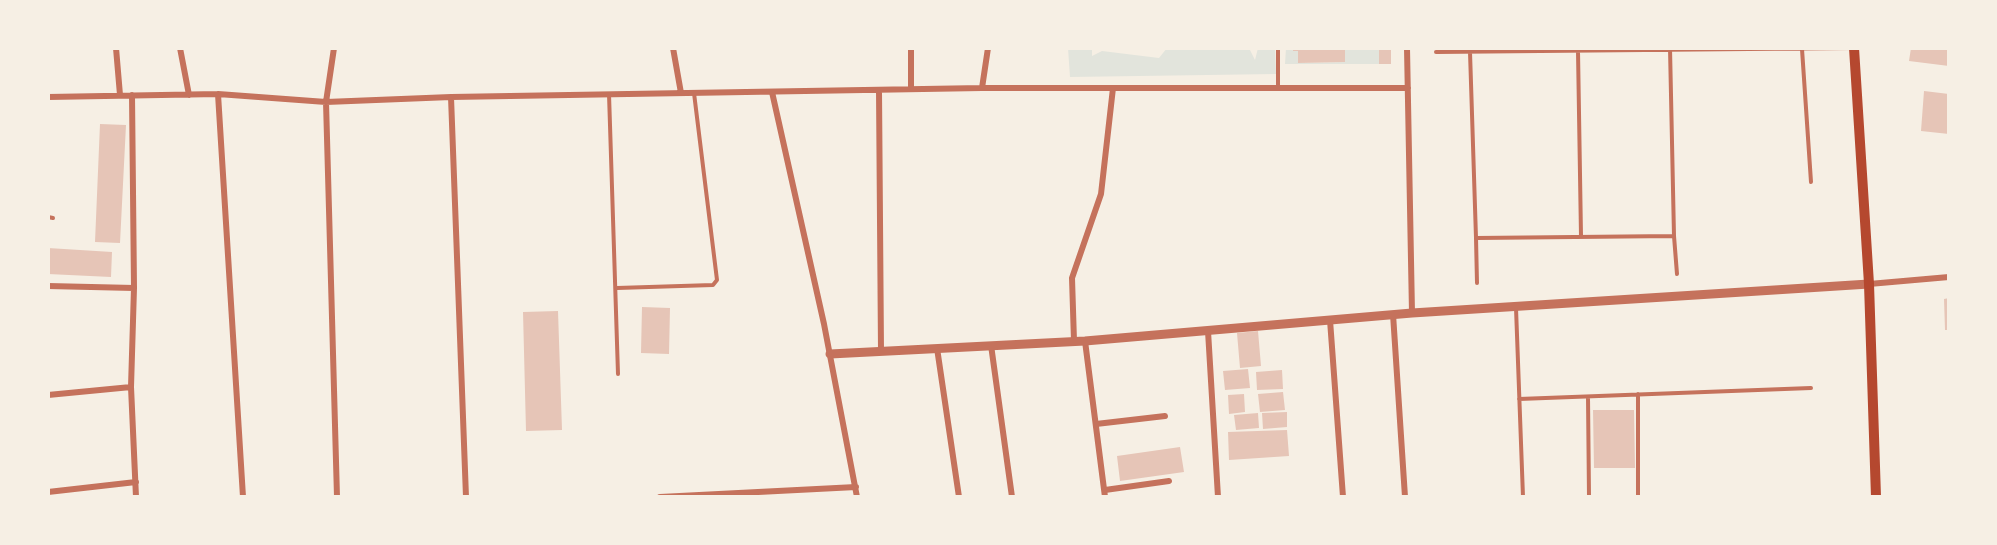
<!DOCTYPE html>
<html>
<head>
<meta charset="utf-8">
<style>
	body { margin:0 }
	#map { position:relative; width:1997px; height:545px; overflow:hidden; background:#f6efe4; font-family:"IBM Plex Serif",serif }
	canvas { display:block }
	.frame { position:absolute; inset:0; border:50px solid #f6efe4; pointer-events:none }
</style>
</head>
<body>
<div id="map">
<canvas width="1997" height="545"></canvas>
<div class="frame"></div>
</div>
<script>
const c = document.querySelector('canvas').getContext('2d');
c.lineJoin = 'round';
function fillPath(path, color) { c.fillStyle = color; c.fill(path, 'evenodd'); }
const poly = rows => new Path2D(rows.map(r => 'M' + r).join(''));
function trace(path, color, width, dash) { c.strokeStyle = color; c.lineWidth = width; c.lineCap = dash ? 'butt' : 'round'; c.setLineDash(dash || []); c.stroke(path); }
fillPath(poly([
	[1068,48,1092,48,1092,56,1102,51,1159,58,1167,48,1249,48,1255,60,1258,48,1275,48,1276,74,1070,77],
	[1286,48,1298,51,1299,63,1345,62,1345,50,1379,50,1379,64,1285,64]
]), '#e2e4dc');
fillPath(poly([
	[1293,48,1345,48,1345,62,1298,63,1298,51,1293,51],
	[1911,48,1949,48,1949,66,1909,61],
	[1379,50,1391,50,1391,64,1379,64],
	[1924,91,1949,94,1949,134,1921,131],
	[100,124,126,125,120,243,95,242],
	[48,248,112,252,111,277,48,274],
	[1949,298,1949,330,1945,330,1944,299],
	[642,307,670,308,669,354,641,353],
	[558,311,562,430,526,431,523,312],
	[1258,331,1261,366,1240,368,1237,333],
	[1248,369,1250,388,1225,390,1223,371],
	[1282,370,1283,389,1257,390,1256,372],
	[1283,392,1285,410,1260,412,1258,394],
	[1244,394,1245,412,1229,414,1228,395],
	[1593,410,1634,410,1635,468,1594,468],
	[1287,412,1287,427,1263,429,1262,413],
	[1258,413,1259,428,1236,430,1234,415],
	[1287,430,1289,456,1229,460,1228,432],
	[1180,447,1184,472,1120,481,1117,456]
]), '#e6c5b7');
trace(poly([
	[1278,48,1278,88],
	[1802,49,1811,182],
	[1578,51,1581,236],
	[1436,52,1853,48],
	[1470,52,1476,238,1674,236,1670,48],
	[609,94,618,374],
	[48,217,53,218],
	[1674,236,1677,274],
	[1476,238,1477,283],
	[617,288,713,285,717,280,694,93],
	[1516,308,1523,497],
	[1588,397,1589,497],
	[1519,399,1811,388],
	[1638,497,1638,394]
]), '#c5725c', 4);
trace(poly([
	[116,48,120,95],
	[180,48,189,95],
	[334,48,326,102,337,497],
	[673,48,681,93],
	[1407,48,1412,313],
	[982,88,988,48],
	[911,89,911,48],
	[879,90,881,351],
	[772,92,824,324,857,497],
	[218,94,243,497],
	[132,95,134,288,131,387,136,497],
	[48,97,218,94,326,102,451,97,982,88,1408,88],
	[451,97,466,497],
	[1869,284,1949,277],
	[48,286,134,288],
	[1393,314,1405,497],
	[1330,320,1343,497],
	[1208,331,1218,497],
	[1074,341,1072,278,1101,194,1113,88],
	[1085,341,1105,497],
	[991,345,1012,497],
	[937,348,959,497],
	[48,395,131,387],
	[1096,424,1165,416],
	[1105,490,1169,481],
	[48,492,136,482],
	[660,497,856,487]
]), '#c5725c', 6);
trace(poly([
	[830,354,1085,341,1412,313,1869,284]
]), '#c5725c', 9);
trace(poly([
	[1854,48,1869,284,1876,497]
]), '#b5482f', 10);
</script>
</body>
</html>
